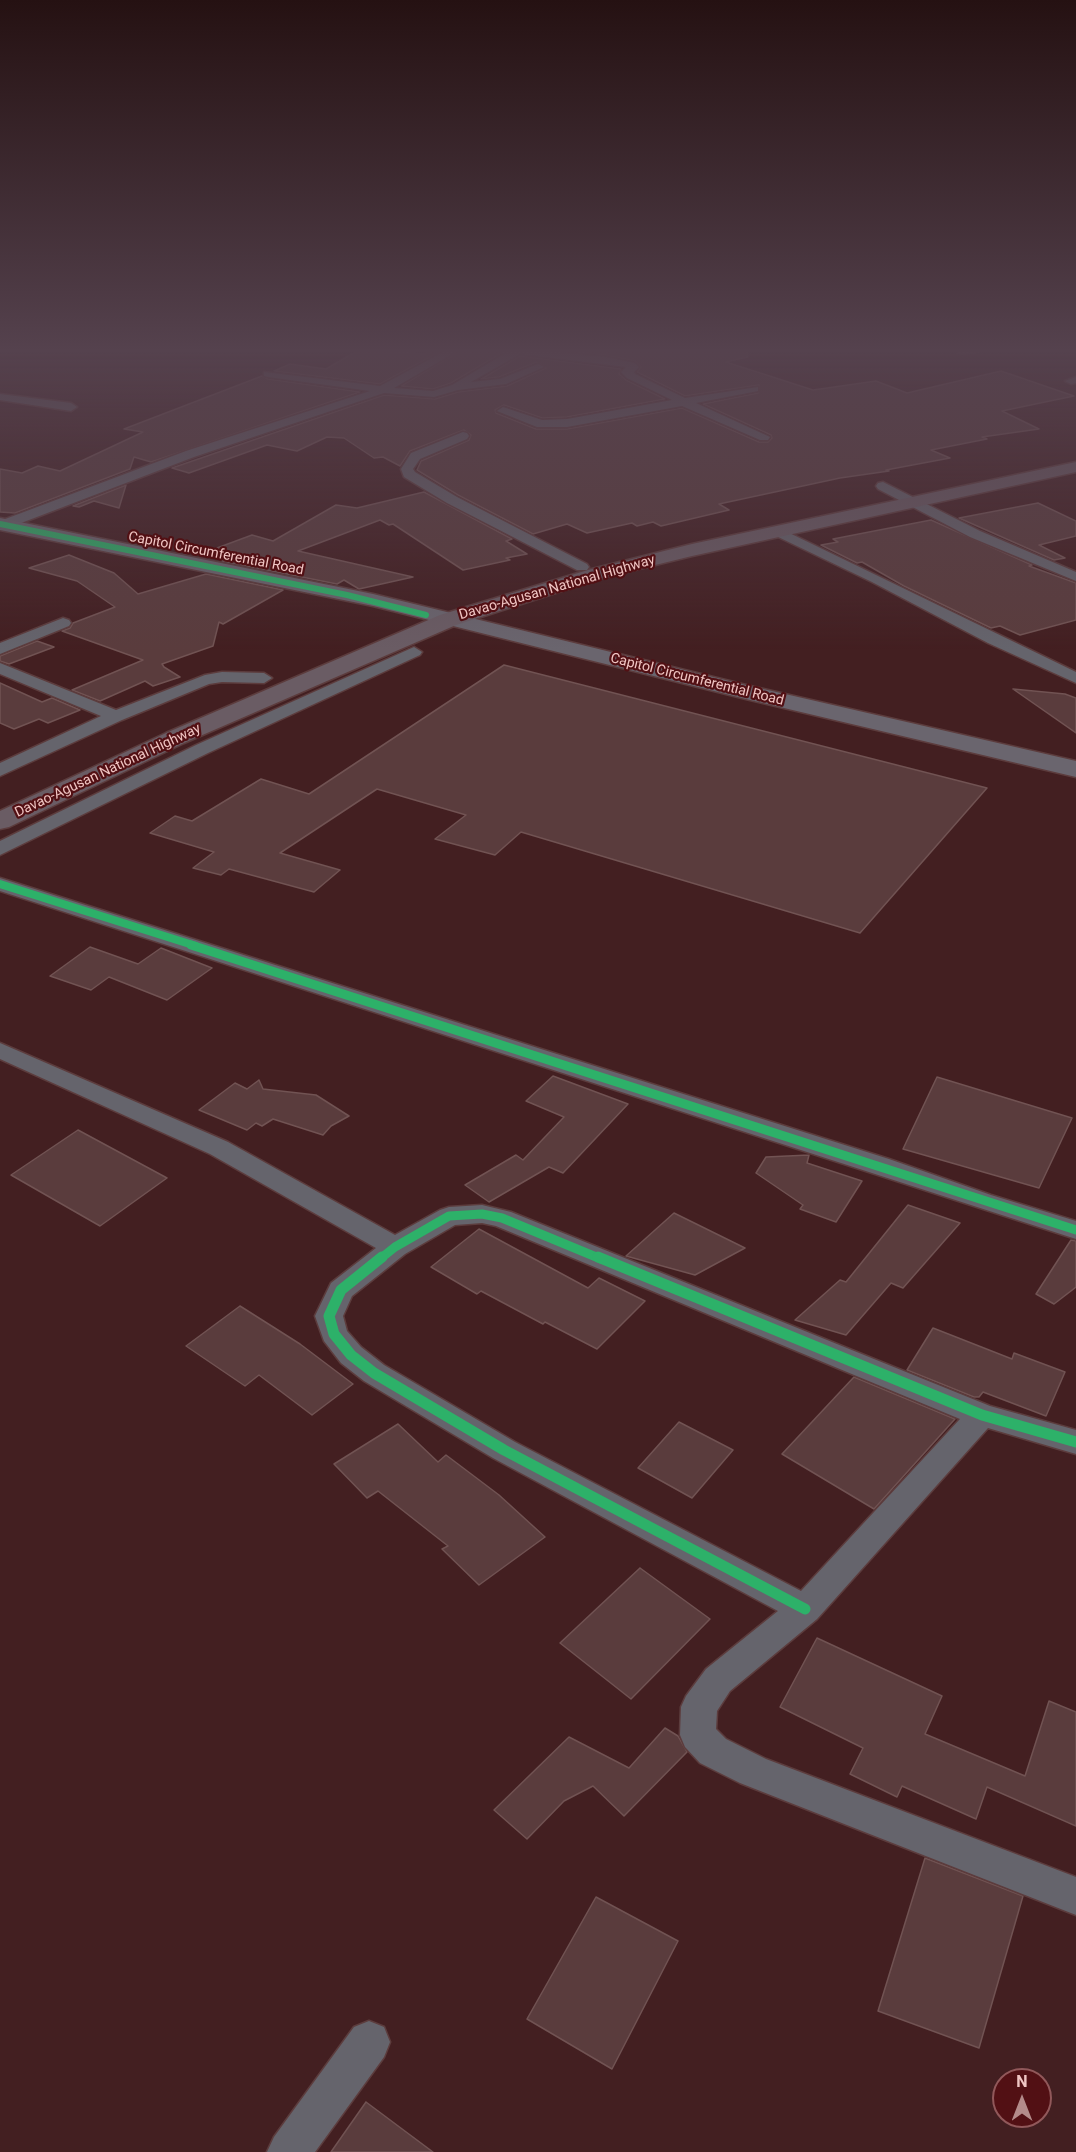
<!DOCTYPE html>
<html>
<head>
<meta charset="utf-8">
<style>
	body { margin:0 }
	#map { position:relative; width:1076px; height:2152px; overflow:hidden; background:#431f21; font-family:Roboto,sans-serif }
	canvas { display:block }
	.north { position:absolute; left:992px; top:2068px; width:60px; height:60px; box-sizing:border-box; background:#521014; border:2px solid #91585a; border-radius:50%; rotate:0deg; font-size:16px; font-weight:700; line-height:24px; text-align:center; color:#f0c5c3 }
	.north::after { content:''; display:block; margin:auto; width:21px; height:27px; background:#b38b8a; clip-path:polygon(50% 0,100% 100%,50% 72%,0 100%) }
</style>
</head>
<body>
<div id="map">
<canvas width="1076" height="2152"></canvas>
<div class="north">N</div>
</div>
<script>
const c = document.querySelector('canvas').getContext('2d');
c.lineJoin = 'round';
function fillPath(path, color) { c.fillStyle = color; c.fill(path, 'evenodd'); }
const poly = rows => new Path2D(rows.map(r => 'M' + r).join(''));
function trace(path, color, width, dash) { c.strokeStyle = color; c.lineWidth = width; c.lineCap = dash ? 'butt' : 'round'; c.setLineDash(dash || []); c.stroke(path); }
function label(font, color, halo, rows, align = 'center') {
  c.font = font + ' Roboto,sans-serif'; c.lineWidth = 4.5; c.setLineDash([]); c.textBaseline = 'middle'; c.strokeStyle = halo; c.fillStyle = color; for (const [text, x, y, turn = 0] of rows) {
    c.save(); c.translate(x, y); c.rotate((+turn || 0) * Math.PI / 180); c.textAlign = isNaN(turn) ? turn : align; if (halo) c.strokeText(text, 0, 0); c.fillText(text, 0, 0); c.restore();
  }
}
const building = poly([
	[360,349,425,354,425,349,445,349,380,384,274,371,290,364,326,369,360,349],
	[463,349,492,349,495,353,500,354,451,383,433,389,401,386,463,349],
	[546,349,747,349,748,357,726,362,813,390,876,381,907,393,1001,371,1074,396,1002,411,1039,429,982,437,987,439,931,450,950,458,886,470,889,471,840,478,719,504,729,510,661,526,653,522,637,526,632,523,587,533,567,524,533,534,458,495,417,470,421,461,469,440,471,435,464,430,410,451,400,466,383,457,374,458,344,438,327,437,297,451,267,445,189,473,172,468,384,395,435,399,458,392,507,386,546,368,537,362,499,377,481,379,520,356,621,369,619,374,626,380,665,399,567,417,542,418,504,405,495,410,496,413,536,429,567,429,682,408,759,442,768,442,772,438,771,435,703,404,758,393,759,385,685,396,637,372,641,367,635,361,606,355,546,349],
	[262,376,268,379,360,392,151,462,134,457,130,469,15,513,0,512,0,469,22,473,38,466,60,471,143,432,124,429,262,376],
	[126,485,119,508,94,501,79,507,73,506,126,485],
	[424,492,512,539,506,541,527,554,506,558,510,560,463,570,393,524,389,525,380,520,298,551,413,577,359,589,344,580,337,584,222,561,233,556,217,548,252,535,273,541,336,505,357,508,424,492],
	[1038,503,1076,521,1076,536,1039,545,1065,558,1054,560,959,518,1038,503],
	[931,520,1032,565,1029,566,1076,583,1076,620,1020,635,1000,626,991,628,904,586,862,562,857,563,821,545,838,542,833,539,931,520],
	[69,555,114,573,138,594,206,574,283,590,223,624,219,622,213,646,162,664,164,667,180,677,153,686,145,681,100,701,72,690,143,660,62,631,70,628,73,623,115,607,77,581,29,568,69,555],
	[37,641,54,647,9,664,0,661,0,656,37,641],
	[504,665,987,788,860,933,521,832,495,855,435,839,466,815,377,789,280,853,340,870,314,892,229,869,221,875,193,868,214,852,150,833,175,816,192,821,261,779,309,794,504,665],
	[0,683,42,702,52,698,80,710,48,723,39,719,14,729,0,723,0,683],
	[1013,689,1065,694,1076,698,1076,733,1013,689],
	[90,947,138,964,161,948,212,968,167,1000,109,977,91,990,50,976,90,947],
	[553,1076,628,1104,563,1173,549,1167,489,1202,465,1185,516,1155,523,1160,564,1117,526,1101,553,1076],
	[937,1077,1072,1118,1039,1188,903,1149,937,1077],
	[259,1080,263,1089,316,1095,349,1116,331,1126,323,1135,273,1119,262,1126,256,1123,247,1130,199,1110,235,1083,247,1089,259,1080],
	[78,1130,167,1178,100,1226,11,1175,78,1130],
	[809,1155,807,1163,862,1181,836,1222,800,1209,803,1205,756,1173,766,1157,809,1155],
	[908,1205,960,1223,903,1288,891,1283,846,1335,795,1320,840,1280,846,1282,908,1205],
	[674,1213,745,1248,695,1275,626,1256,674,1213],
	[479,1229,588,1288,599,1278,645,1301,597,1349,545,1322,543,1324,481,1291,477,1294,431,1267,479,1229],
	[1071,1240,1076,1241,1076,1287,1054,1304,1036,1294,1071,1240],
	[240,1306,300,1344,353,1384,312,1415,259,1375,245,1386,186,1346,240,1306],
	[933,1328,1012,1359,1014,1353,1065,1372,1046,1416,983,1392,979,1397,974,1397,907,1370,933,1328],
	[854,1377,955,1419,874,1509,782,1454,854,1377],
	[679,1422,733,1450,692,1498,638,1468,679,1422],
	[398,1424,438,1462,446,1455,499,1495,545,1537,479,1585,442,1549,448,1546,378,1491,367,1498,334,1464,398,1424],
	[640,1568,710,1619,631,1699,560,1643,640,1568],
	[817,1638,942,1696,925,1734,1025,1776,1049,1701,1076,1712,1076,1826,987,1787,976,1819,902,1786,897,1797,850,1774,863,1748,780,1707,817,1638],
	[665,1728,678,1736,687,1752,624,1816,593,1786,564,1801,527,1839,494,1810,569,1737,629,1768,665,1728],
	[925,1858,1023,1896,979,2048,878,2011,925,1858],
	[596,1897,678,1941,612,2069,527,2019,596,1897],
	[366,2102,433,2152,331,2152,366,2102]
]);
fillPath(building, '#5a3c3d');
trace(building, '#715353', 1.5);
const street = poly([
	[449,349,461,349,394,388,433,391,452,385,506,353,495,351,494,349,527,349,606,357,635,363,639,367,634,372,635,374,685,398,758,387,758,391,696,403,770,437,768,440,760,440,682,406,567,427,537,427,497,411,503,407,542,420,567,419,672,400,627,378,621,372,626,367,520,354,471,382,500,379,538,364,544,367,506,384,458,390,434,397,384,393,194,457,8,528,0,528,0,521,186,451,370,391,268,377,264,376,264,372,380,386,449,349],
	[958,349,982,349,981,351,962,354,958,353,958,349],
	[1076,377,1076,383,1071,384,1065,381,1076,377],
	[0,394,71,403,77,407,71,411,0,400,0,394],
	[463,432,467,433,469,436,467,439,420,459,413,469,415,472,457,497,587,564,589,567,587,570,577,570,447,503,404,477,401,469,411,453,463,432],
	[883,482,980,531,1076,572,1076,581,970,537,878,489,876,486,878,483,883,482],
	[777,527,1076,672,1076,683,988,643,872,582,772,534,770,531,772,528,777,527],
	[63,618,69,620,71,623,69,626,0,654,0,643,63,618],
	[414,647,422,652,420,655,208,753,0,855,0,841,196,745,414,647],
	[0,663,116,710,205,675,222,672,264,673,272,678,264,683,222,682,209,684,122,720,0,776,0,763,101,716,0,674,0,663],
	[0,878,889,1159,991,1195,1076,1221,1076,1239,0,891,0,878],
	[0,1043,228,1142,395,1235,440,1210,449,1207,482,1205,511,1212,990,1406,1076,1430,1076,1454,988,1428,817,1619,730,1691,717,1711,716,1729,726,1739,766,1759,1076,1877,1076,1915,740,1783,700,1763,685,1747,680,1735,681,1707,686,1696,706,1669,778,1611,493,1458,364,1381,341,1363,324,1341,315,1316,331,1283,376,1248,210,1154,0,1059,0,1043],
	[482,1223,496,1226,960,1419,801,1591,515,1442,384,1365,361,1347,347,1331,343,1316,352,1296,405,1254,455,1225,482,1223],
	[369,2021,384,2027,390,2042,384,2057,315,2152,267,2152,274,2137,354,2027,369,2021]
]);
const secondary = poly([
	[0,518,373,594,746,685,1076,761,1076,777,746,699,373,606,0,530,0,518]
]);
const highway = poly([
	[1076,462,1076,472,692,556,602,578,456,625,184,743,9,827,0,829,0,811,166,733,440,615,588,570,692,544,1076,462]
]);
trace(street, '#5c3c3d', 3);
trace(secondary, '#5c3c3d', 3);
trace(highway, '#5c3c3d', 3);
fillPath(street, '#65646c');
fillPath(secondary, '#6a656e');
fillPath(highway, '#6a5c64');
trace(poly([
	[0,524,347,595,426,615]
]), '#2db169', 6);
trace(poly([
	[0,884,196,946]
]), '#2db169', 8);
trace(poly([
	[191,945,1076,1230],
	[380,1259,395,1247,449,1216,482,1214,502,1218,601,1259]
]), '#2db169', 9);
trace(poly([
	[382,1257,341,1290,329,1316,334,1334,351,1355,374,1373,504,1450,805,1609],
	[598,1257,982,1415,1076,1442]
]), '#2db169', 11);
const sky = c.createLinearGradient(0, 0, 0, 650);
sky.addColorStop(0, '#251112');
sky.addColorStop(0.54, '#55424e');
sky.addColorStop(1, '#55424e00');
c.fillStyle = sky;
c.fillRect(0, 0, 1076, 650);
label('14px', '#f0c5c3', '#521014', [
	["Capitol Circumferential Road",216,554,11],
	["Davao-Agusan National Highway",557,588,-16],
	["Capitol Circumferential Road",697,680,14],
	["Davao-Agusan National Highway",108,771,-25]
]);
</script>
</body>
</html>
